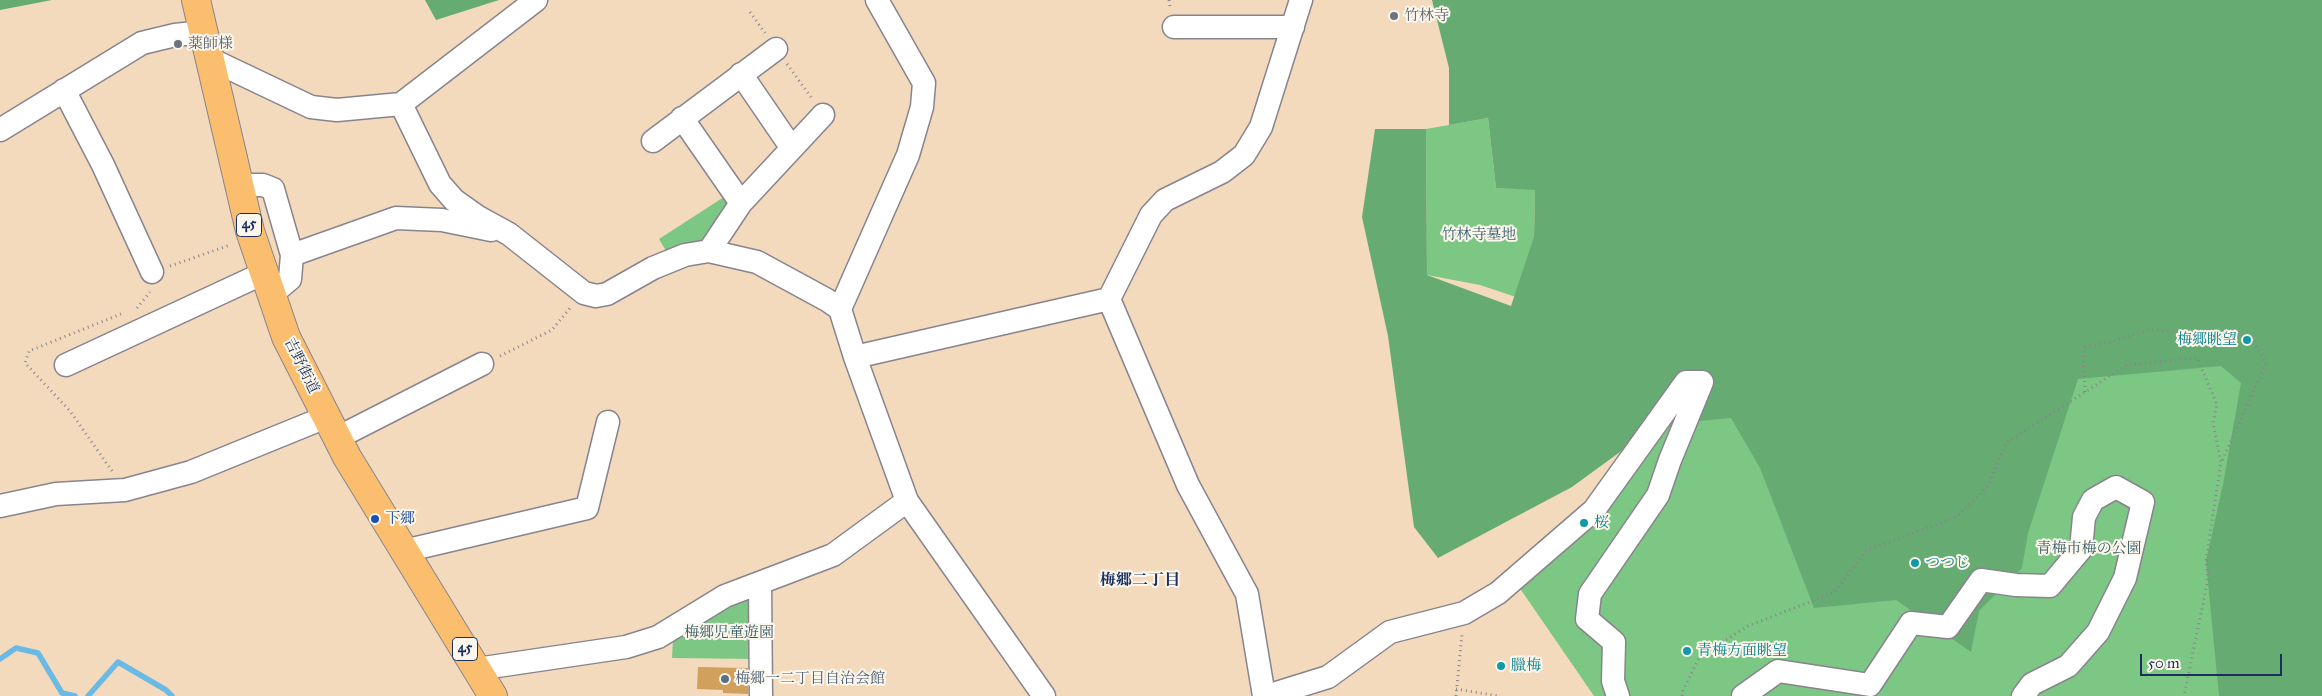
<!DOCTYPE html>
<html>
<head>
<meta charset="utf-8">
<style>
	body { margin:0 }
	#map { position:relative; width:2322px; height:696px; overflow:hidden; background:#f4dabd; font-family:"IM FELL Great Primer",serif }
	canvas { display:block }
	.scale { position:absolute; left:2140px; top:654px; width:142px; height:22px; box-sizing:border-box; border:2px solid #1b2f5e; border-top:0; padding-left:6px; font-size:15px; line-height:18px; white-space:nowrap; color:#1b2f5e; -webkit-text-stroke:4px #fbf7ec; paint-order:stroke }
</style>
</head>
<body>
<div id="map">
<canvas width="2322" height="696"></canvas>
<div class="scale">50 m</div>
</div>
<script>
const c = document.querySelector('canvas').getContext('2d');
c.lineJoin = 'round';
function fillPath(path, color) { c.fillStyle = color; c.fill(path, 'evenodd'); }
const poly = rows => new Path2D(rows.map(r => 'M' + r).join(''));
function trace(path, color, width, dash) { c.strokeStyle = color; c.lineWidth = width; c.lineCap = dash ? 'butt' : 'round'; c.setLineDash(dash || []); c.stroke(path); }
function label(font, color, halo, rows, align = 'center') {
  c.font = font + ' "IM FELL Great Primer","Noto Serif JP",serif'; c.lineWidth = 4; c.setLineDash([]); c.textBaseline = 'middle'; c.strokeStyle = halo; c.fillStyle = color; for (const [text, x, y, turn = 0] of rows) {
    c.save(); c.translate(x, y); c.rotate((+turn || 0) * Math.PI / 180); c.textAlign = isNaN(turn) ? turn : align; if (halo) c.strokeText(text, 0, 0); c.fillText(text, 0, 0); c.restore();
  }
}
fillPath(poly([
	[1488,118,1496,188,1535,189,1534,246,1522,299,1480,285,1427,275,1426,129],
	[724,197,733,206,705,241,666,251,659,239],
	[2115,360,2260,367,2276,696,1594,696,1519,587,1687,389,2039,399],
	[749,594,755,659,672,658,673,639]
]), '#7dc784');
fillPath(poly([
	[0,0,52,0,0,10],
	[425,0,499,0,436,20],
	[1432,0,2322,0,2322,696,2219,696,2206,561,2223,484,2241,383,2221,366,2078,379,2028,533,2022,568,1979,611,1971,652,1896,600,1814,608,1760,468,1731,418,1657,425,1572,487,1438,558,1414,527,1388,336,1362,217,1375,129,1426,129,1427,275,1511,306,1534,237,1535,190,1496,188,1488,118,1449,125,1449,68]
]), '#66ac72');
trace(poly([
	[0,659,16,648,38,653,62,693,75,696],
	[88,696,118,662,166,690,172,696]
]), '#6abae5', 5.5);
fillPath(poly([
	[698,667,748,668,748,694,723,693,723,690,697,689]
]), '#d1a05d');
const minor = poly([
	[1174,27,1293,27],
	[208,58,311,107,337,110,401,104,536,0],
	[741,74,791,147],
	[64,90,103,165,152,272],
	[401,104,440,184,454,200,478,217,509,234,584,293,596,296,607,294,653,268,685,255,709,251,741,203,823,115],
	[682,118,741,203],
	[0,130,142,43,175,35,203,32],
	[653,141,776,49],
	[239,185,263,185,273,189,292,255,290,279,271,295],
	[709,251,757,262,827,300,840,309,855,357,907,501,1044,696],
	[292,255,396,218,442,220,491,230],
	[1109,299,1151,215,1165,200,1222,172,1244,155,1261,127,1301,0],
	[840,309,908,155,922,107,924,83,877,0],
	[855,357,1109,299,1188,485,1247,594,1264,696],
	[66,365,264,273],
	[337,438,482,364],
	[0,506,56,494,125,490,191,472,326,417],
	[404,551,587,508,608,422],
	[760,583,761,696],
	[477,669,626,647,658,637,725,596,833,555,907,501],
	[1267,696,1328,677,1390,632,1464,613,1498,593,1594,510,1686,382,1702,382,1670,460,1658,495,1590,594,1587,619,1614,642,1613,681,1618,696],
	[1743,696,1778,671,1870,685,1911,623,1948,627,1981,580,2016,585,2050,586,2081,549,2084,517,2093,500,2116,487,2143,502,2125,578,2098,632,2068,666,2032,684,2023,696]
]);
const major = poly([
	[196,0,250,231,286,337,347,457,493,696]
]);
trace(minor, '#88848e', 25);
trace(major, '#88848e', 30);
trace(poly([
	[1169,0,1170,7],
	[750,12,765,33],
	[787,64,813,100],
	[170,266,230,245],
	[137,308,150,292],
	[500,356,552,330,570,308],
	[2085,392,2083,355,2085,347,2110,342,2149,330,2251,336,2266,363,2222,461],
	[112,471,70,411,25,363,29,351,121,314],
	[1456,689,1499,696],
	[1456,696,1462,634],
	[1682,696,1683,690,1700,656,1748,626,1835,592,1866,551,1958,516,1988,486,2006,443,2127,365,2197,358,2217,404,2213,423,2221,462,2206,561,2208,579,2184,696]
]), '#88848e', 3, [1, 4]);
trace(minor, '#fff', 22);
trace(major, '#fabe6e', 28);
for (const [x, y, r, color] of [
	[1394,16,5,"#6b7280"],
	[178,44,5,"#6b7280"],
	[2247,340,5,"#0f9aa8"],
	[375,519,5,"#1a4fb4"],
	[1584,523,5,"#0f9aa8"],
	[1915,563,5,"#0f9aa8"],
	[1687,651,5,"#0f9aa8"],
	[1501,666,5,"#0f9aa8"],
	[725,679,5,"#5c6f8a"]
]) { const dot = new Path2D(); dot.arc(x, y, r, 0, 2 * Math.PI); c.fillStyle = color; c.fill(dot); trace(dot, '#fbf7ec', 2); }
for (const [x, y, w] of [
	[249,225,25],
	[465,649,25]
]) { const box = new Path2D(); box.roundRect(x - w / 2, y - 11.5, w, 23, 4); c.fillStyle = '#fbf7ec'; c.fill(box); trace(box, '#1b2f5e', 1); }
label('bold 14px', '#1b2f5e', null, [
	["45",249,225],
	["45",465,649]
]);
label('15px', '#5b616d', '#fbf7ec', [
	["竹林寺",1404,16],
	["薬師様",188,44]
], 'left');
label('15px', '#385d69', '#fbf7ec', [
	["竹林寺墓地",1479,235],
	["青梅市梅の公園",2089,549],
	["梅郷児童遊園",729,633]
]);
label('15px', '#0d838f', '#fbf7ec', [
	["梅郷眺望",2237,340,"right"],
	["桜",1594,523],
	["つつじ",1925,563],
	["青梅方面眺望",1697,651],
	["臘梅",1511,666]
], 'left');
label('15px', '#1b2f5e', '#fbf7ec', [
	["吉野街道",301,366,64]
]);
label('15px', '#164399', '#fbf7ec', [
	["下郷",385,519]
], 'left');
label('15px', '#4e5e75', '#fbf7ec', [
	["梅郷一二丁目自治会館",735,679]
], 'left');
label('bold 16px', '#1b2f5e', '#fbf7ec', [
	["梅郷二丁目",1140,581]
]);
</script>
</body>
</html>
